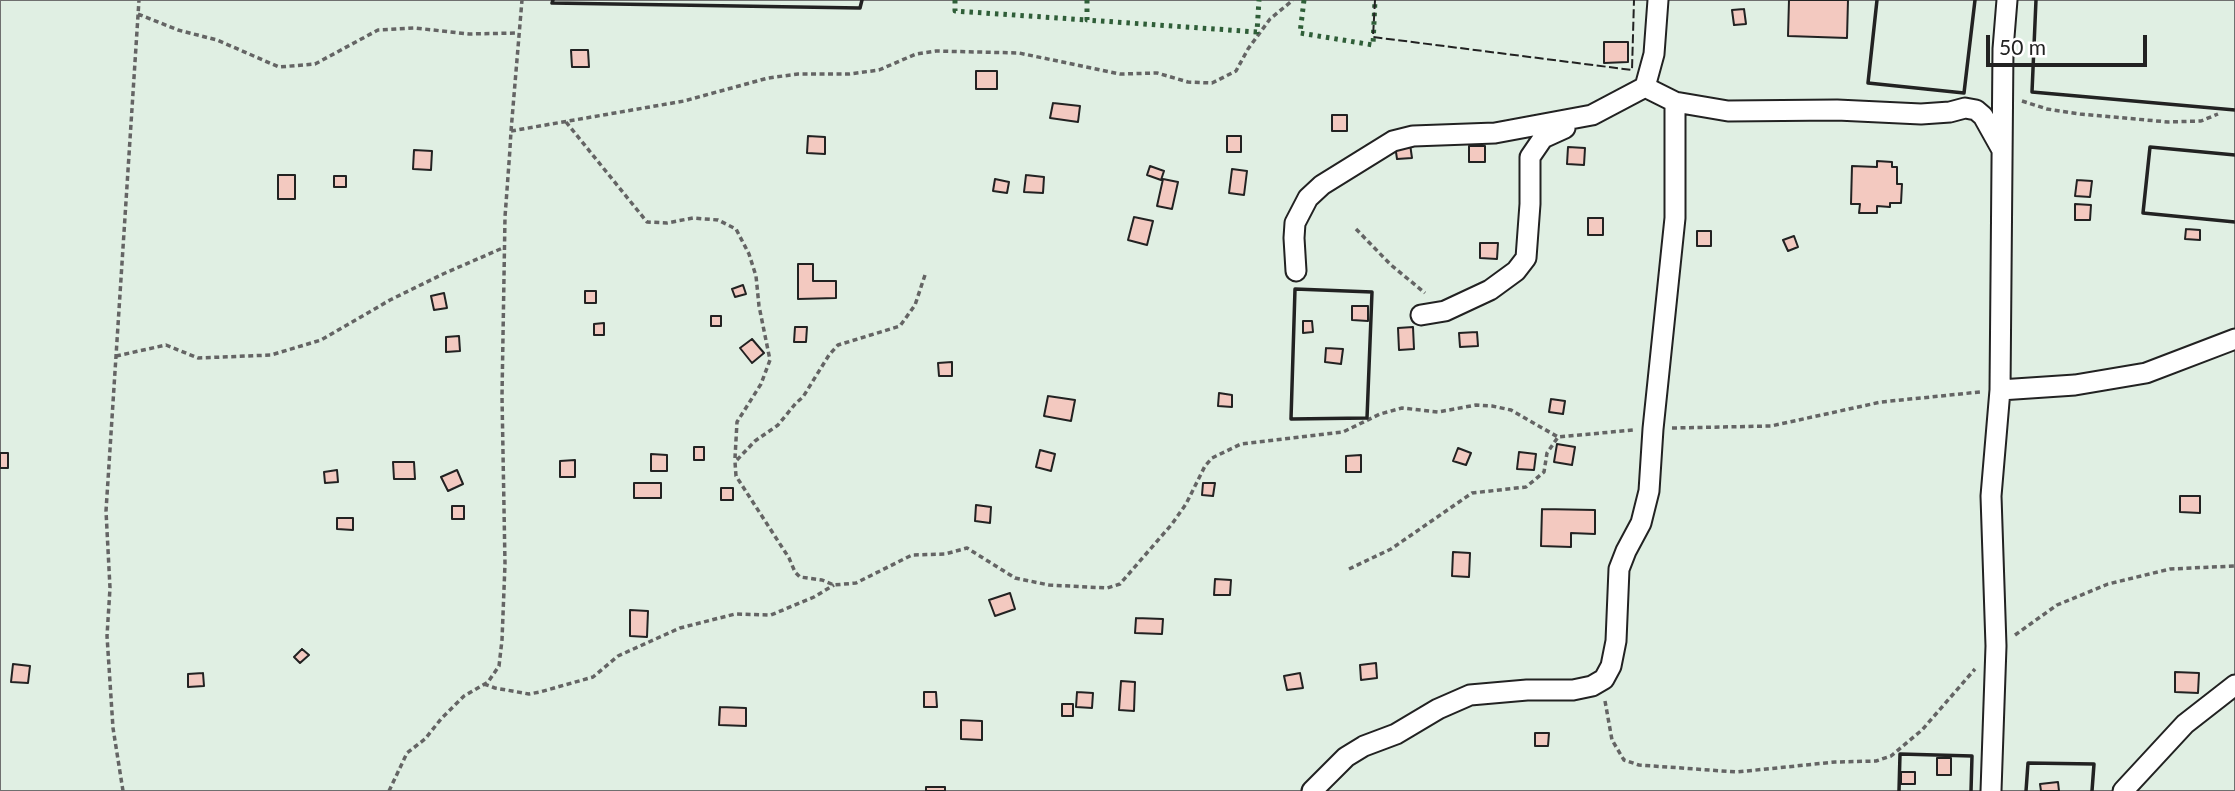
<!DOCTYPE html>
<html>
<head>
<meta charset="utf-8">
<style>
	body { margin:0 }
	#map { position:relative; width:2235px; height:791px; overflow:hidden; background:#fff; font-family:Lato,sans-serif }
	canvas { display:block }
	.scale { position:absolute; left:1986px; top:35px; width:161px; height:32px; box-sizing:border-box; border:4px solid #222; border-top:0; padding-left:9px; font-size:21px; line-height:24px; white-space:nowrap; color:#222; -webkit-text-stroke:5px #fff; paint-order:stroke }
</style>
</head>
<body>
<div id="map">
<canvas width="2235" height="791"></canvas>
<div class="scale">50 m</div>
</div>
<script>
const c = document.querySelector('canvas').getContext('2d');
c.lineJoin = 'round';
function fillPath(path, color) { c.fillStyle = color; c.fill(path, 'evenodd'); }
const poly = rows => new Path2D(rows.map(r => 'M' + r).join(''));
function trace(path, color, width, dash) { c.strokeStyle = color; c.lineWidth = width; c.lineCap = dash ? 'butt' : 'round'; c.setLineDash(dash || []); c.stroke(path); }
const green = poly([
	[0,0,2235,0,2235,791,0,791,0,0]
]);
fillPath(green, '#e0efe3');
trace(green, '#6f6f6f', 2);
const building = poly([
	[1789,0,1848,0,1847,38,1788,36,1789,0],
	[1744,9,1746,24,1734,25,1732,10,1744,9],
	[1604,42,1628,42,1628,62,1604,63,1604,42],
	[571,50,588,50,589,67,572,67,571,50],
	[976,71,997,71,997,89,976,89,976,71],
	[1053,103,1080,106,1078,122,1050,118,1053,103],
	[1332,115,1347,115,1347,131,1332,131,1332,115],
	[808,136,825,137,825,154,807,153,808,136],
	[1227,136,1241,136,1241,152,1227,152,1227,136],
	[1410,144,1412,158,1397,159,1395,145,1410,144],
	[1469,146,1485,146,1485,162,1469,162,1469,146],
	[1568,147,1585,148,1584,165,1567,164,1568,147],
	[414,150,432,151,431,170,413,169,414,150],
	[1877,161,1892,162,1892,167,1897,167,1897,184,1902,184,1901,203,1890,203,1890,207,1877,206,1877,213,1859,213,1860,204,1851,204,1852,166,1877,167,1877,161],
	[1150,166,1164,171,1161,180,1147,175,1150,166],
	[1232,169,1247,171,1244,195,1229,193,1232,169],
	[278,175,295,175,295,199,278,199,278,175],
	[1026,175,1044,177,1043,193,1024,192,1026,175],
	[334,176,346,176,346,187,334,187,334,176],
	[995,179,1009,182,1007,193,993,191,995,179],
	[1163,179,1178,182,1172,209,1157,206,1163,179],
	[2077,180,2092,181,2090,197,2075,196,2077,180],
	[2075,204,2091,205,2090,220,2075,220,2075,204],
	[1134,217,1153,221,1147,245,1128,240,1134,217],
	[1588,218,1603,218,1603,235,1588,235,1588,218],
	[2186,229,2200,230,2200,240,2185,239,2186,229],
	[1697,231,1711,231,1711,246,1697,246,1697,231],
	[1794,236,1798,247,1788,251,1783,240,1794,236],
	[1480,243,1498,243,1497,259,1480,258,1480,243],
	[798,264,813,264,813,281,836,281,836,298,798,299,798,264],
	[743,285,746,294,735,297,732,289,743,285],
	[585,291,596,291,596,303,585,303,585,291],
	[444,293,447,308,434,310,431,296,444,293],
	[1352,306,1368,306,1368,321,1352,320,1352,306],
	[711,316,721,316,721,326,711,326,711,316],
	[1303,321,1312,321,1313,332,1303,333,1303,321],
	[604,323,604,335,594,335,594,324,604,323],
	[795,327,807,327,806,342,794,342,795,327],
	[1413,327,1414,349,1399,350,1398,328,1413,327],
	[1477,332,1478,346,1460,347,1459,333,1477,332],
	[459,336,460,351,446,352,446,337,459,336],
	[752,339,764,353,752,363,740,348,752,339],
	[1326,348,1343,349,1341,364,1325,362,1326,348],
	[952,362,952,376,939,376,938,363,952,362],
	[1219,393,1232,395,1232,407,1218,406,1219,393],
	[1048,396,1075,400,1071,421,1044,416,1048,396],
	[1551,399,1565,401,1563,414,1549,412,1551,399],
	[1557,444,1575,447,1572,465,1554,462,1557,444],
	[694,447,704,447,704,460,694,460,694,447],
	[1458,448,1471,453,1466,465,1453,461,1458,448],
	[1040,450,1055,454,1051,471,1036,467,1040,450],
	[1519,452,1536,454,1534,470,1517,469,1519,452],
	[0,453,8,453,8,468,0,468,0,453],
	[651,454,667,455,667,471,651,471,651,454],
	[1361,455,1361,472,1346,472,1346,456,1361,455],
	[575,460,575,477,560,477,560,461,575,460],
	[393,462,414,462,415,479,394,479,393,462],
	[337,470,338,482,325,483,324,472,337,470],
	[457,470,463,484,448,491,441,477,457,470],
	[634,483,661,483,661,498,634,498,634,483],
	[1203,483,1215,483,1213,496,1202,495,1203,483],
	[721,488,733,488,733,500,721,500,721,488],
	[2180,496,2200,496,2200,513,2180,512,2180,496],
	[976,505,991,507,990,523,975,521,976,505],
	[452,506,464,506,464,519,452,519,452,506],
	[1542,509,1595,510,1595,534,1571,533,1571,547,1541,546,1542,509],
	[337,518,353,518,353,530,337,529,337,518],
	[1453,552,1470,553,1469,577,1452,576,1453,552],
	[1215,579,1231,580,1230,595,1214,595,1215,579],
	[1010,593,1015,609,995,616,989,600,1010,593],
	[630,610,648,611,647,637,630,636,630,610],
	[1136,618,1163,619,1162,634,1135,633,1136,618],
	[302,649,309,655,300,663,294,657,302,649],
	[1376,663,1377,678,1361,680,1360,665,1376,663],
	[13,664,30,666,28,683,11,682,13,664],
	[2175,672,2199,673,2198,693,2175,692,2175,672],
	[203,673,204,686,188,687,188,674,203,673],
	[1300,673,1303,688,1287,690,1284,676,1300,673],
	[1121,681,1135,682,1134,711,1119,710,1121,681],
	[924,692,936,692,937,707,924,707,924,692],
	[1077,692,1093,693,1092,708,1076,707,1077,692],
	[1062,704,1073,704,1073,716,1062,716,1062,704],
	[720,707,746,708,746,726,719,725,720,707],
	[961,720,982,721,982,740,961,739,961,720],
	[1535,733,1549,733,1548,746,1535,746,1535,733],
	[1937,758,1951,758,1951,775,1937,775,1937,758],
	[1901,772,1915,772,1915,784,1901,784,1901,772],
	[2058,782,2059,791,2041,791,2040,784,2058,782],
	[926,787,945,787,945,791,926,791,926,787]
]);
fillPath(building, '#f3c9c0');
trace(building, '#222', 2);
const street = poly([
	[1645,87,1675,102,1728,111,1837,110,1921,114,1950,112,1965,108,1976,110,1983,116,2002,150],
	[1296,271,1294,238,1295,223,1308,198,1322,185,1393,141,1413,136,1495,133,1592,115,1645,87,1654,54,1658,0],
	[1421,315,1445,311,1490,290,1516,271,1526,258,1530,204,1530,157,1543,138,1565,128],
	[2000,390,2075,385,2146,373,2235,339],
	[1312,791,1346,757,1364,746,1396,734,1438,709,1470,695,1527,690,1573,690,1592,686,1604,679,1611,666,1616,641,1619,569,1626,551,1641,523,1649,491,1653,429,1675,218,1675,102],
	[1991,791,1996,646,1991,496,2000,390,2003,49,2007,0],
	[2123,791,2185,724,2235,685]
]);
trace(street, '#222', 23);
trace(poly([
	[138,14,178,30,217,40,279,67,315,64,378,30,415,28,469,34,518,33],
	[2022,101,2047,109,2080,114,2168,122,2201,121,2218,114],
	[566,122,647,222,667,223,693,218,718,220,736,229,749,254,756,276,759,306,770,360,761,384,737,422,735,458],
	[511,131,522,0],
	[510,148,511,131,684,101,768,78,798,74,849,74,879,70,916,54,936,51,1019,53,1120,74,1157,73,1188,82,1212,83,1236,71,1248,49,1270,19,1293,0],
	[1356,229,1391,265,1425,293],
	[925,275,915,305,900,326,838,345,829,355,803,397,796,403,778,425,755,441,735,462,736,476,789,558,795,572,800,577,822,580,834,585,856,583,912,555,945,554,967,548,1015,578,1049,585,1107,588,1120,584,1172,524,1186,504,1205,466,1212,458,1241,444,1343,432,1380,414,1402,408,1438,412,1476,405,1492,406,1511,410,1558,437],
	[116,356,166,345,198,358,271,355,321,340,390,300,443,274,505,247],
	[1672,428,1771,426,1881,402,1980,392],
	[1349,569,1391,549,1472,493,1526,487,1544,472,1547,453,1558,437,1633,430],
	[2015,635,2057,605,2108,584,2170,569,2235,566],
	[484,684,495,688,529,694,540,692,593,677,618,656,680,628,735,614,771,615,814,597,834,585],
	[1605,701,1612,740,1624,760,1639,765,1737,772,1835,762,1876,761,1891,756,1922,730,1975,669],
	[123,791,113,728,107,636,110,588,106,511,139,0],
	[389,791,407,753,425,739,441,719,464,696,488,682,499,666,502,640,505,564,502,396,505,217,510,149]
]), '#646464', 3.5, [5, 3.5]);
trace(street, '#fff', 19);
trace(poly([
	[955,0,955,11,1087,20,1087,17],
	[1087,0,1087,20,1257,32,1259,0],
	[1304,0,1300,33,1373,45,1375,0]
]), '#2f5e38', 5, [3.5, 5]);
trace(poly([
	[1375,0,1373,37,1632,70,1634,0]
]), '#222', 2, [9, 3.5]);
trace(poly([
	[553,0,552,3,860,8,862,0],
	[1877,0,1868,83,1964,93,1975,0],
	[2036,0,2032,92,2235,110],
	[2235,155,2150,147,2143,213,2235,222],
	[1295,289,1372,292,1367,418,1291,419,1295,289],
	[1899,791,1900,754,1972,756,1971,791],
	[2026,791,2028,763,2094,764,2092,791]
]), '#222', 3.5);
</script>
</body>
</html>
